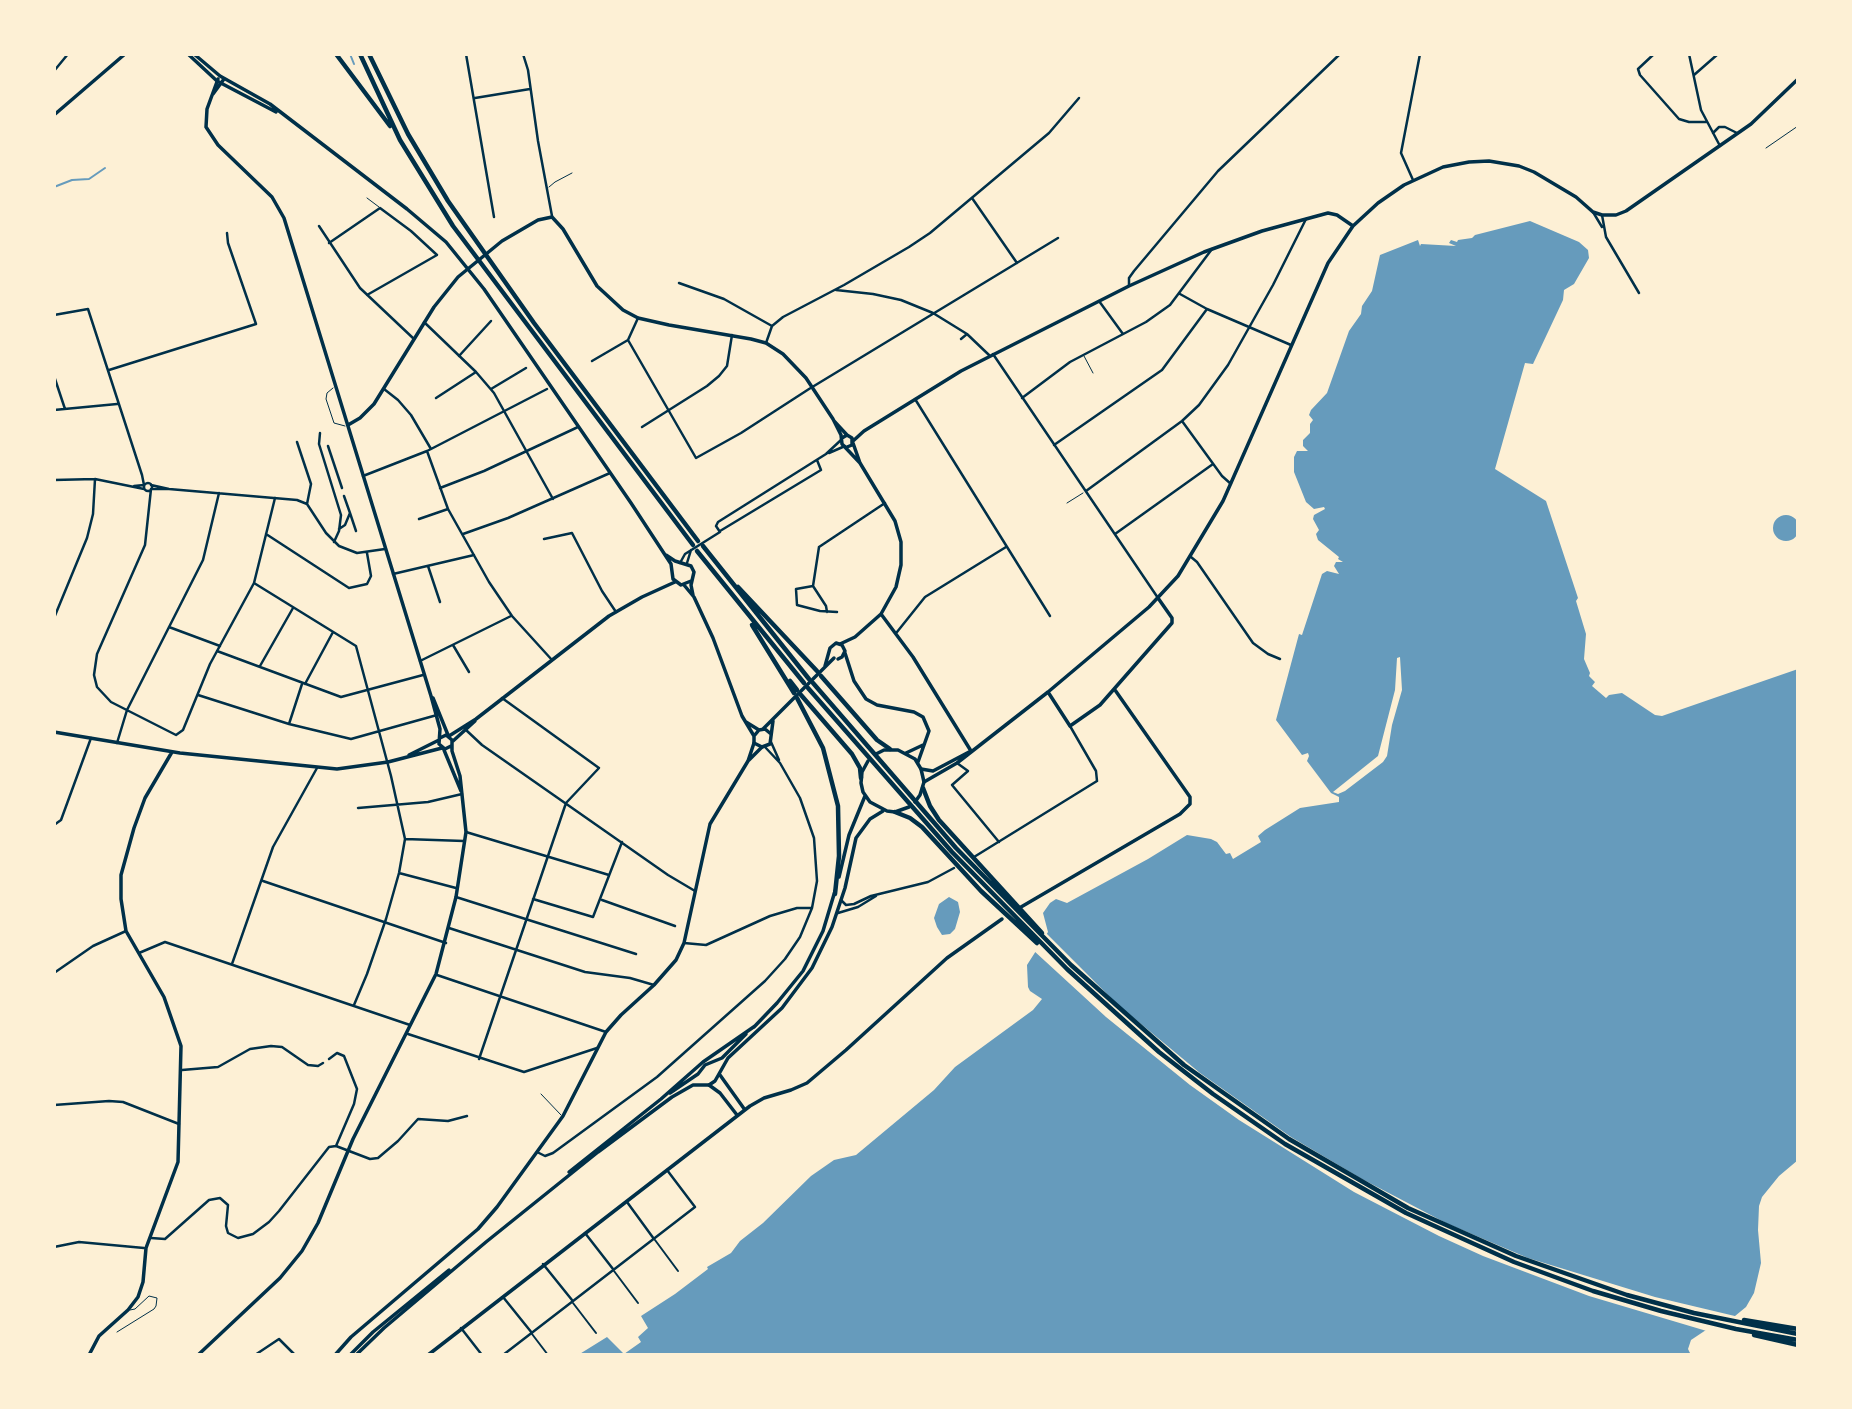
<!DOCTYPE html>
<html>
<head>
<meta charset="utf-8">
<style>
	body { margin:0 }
	#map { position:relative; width:1852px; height:1409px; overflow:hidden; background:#fdf0d5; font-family:Inter,sans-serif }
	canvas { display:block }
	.frame { position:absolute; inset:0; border:56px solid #fdf0d5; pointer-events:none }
</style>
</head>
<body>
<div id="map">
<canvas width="1852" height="1409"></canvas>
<div class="frame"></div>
</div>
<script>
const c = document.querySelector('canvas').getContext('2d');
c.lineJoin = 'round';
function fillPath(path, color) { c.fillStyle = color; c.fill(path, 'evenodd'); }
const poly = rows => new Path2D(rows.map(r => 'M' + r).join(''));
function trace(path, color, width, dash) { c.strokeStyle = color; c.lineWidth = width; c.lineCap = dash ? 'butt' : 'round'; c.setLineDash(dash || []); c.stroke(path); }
fillPath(poly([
	[1530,221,1579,242,1588,250,1589,258,1574,284,1564,290,1563,300,1533,364,1525,363,1495,469,1546,501,1578,598,1576,601,1586,634,1584,659,1590,673,1589,676,1595,682,1592,686,1606,698,1609,695,1622,693,1655,715,1662,716,1798,669,1798,1160,1779,1176,1762,1197,1759,1206,1758,1230,1761,1263,1754,1293,1746,1307,1735,1316,1727,1316,1691,1340,1688,1349,1691,1355,578,1355,607,1337,624,1354,641,1342,638,1337,648,1328,641,1316,675,1294,708,1269,707,1267,731,1253,740,1241,763,1223,811,1176,834,1160,856,1155,934,1090,955,1067,1033,1010,1042,999,1030,991,1028,987,1027,965,1048,932,1043,913,1050,903,1056,899,1067,903,1148,859,1187,835,1211,839,1217,842,1226,854,1230,853,1233,859,1261,842,1258,836,1265,830,1300,808,1339,802,1339,797,1331,793,1307,761,1309,756,1308,753,1302,755,1276,720,1299,634,1302,635,1322,574,1327,571,1339,574,1334,566,1336,562,1343,562,1338,559,1339,557,1318,540,1316,534,1319,530,1313,519,1314,515,1325,509,1324,507,1314,509,1306,502,1294,472,1294,457,1297,451,1308,451,1303,446,1303,440,1310,433,1310,424,1313,420,1309,415,1311,410,1327,393,1349,331,1361,314,1362,306,1372,291,1380,255,1418,240,1420,246,1421,244,1456,246,1449,243,1451,240,1457,242,1458,240,1472,238,1475,235],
	[1400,657,1402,690,1392,725,1387,756,1383,762,1345,791,1338,794,1333,792,1378,756,1395,690,1397,658],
	'1773 528a13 13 0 1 1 26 0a13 13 0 1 1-26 0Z',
	[949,897,958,902,960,912,955,929,950,934,942,935,937,927,934,918,939,904]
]), '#669bbc');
fillPath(poly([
	[1044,931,1117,1004,1200,1073,1291,1137,1362,1179,1446,1223,1528,1258,1655,1297,1739,1317,1728,1320,1710,1332,1589,1296,1483,1256,1439,1236,1354,1192,1239,1120,1190,1085,1106,1017,1033,950]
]), '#fdf0d5');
trace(poly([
	[350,54,354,64],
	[54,187,72,180,89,179,105,168]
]), '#669bbc', 2);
trace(poly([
	[1766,148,1798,126],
	[549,187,555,182,572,173],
	[367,198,379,207],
	[1084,356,1093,373],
	[333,388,327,393,326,399,334,423,345,426],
	[1067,503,1083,493],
	[541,1094,561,1115],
	[117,1332,154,1309,156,1306,157,1298,149,1296,135,1309,130,1310]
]), '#003049', 1);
trace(poly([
	[655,1240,678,1271],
	[614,1271,638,1303],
	[573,1303,596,1333],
	[532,1334,548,1355]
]), '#003049', 2);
trace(poly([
	[466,54,494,217],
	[523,54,528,70,538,141,552,216],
	[1654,54,1638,69,1640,75,1679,119,1689,122,1706,122],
	[1689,54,1701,110,1720,146],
	[54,71,68,54],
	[1694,75,1718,54],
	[475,98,530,89],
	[1713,133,1719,127,1725,127,1737,133],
	[1413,180,1401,153,1420,54],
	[972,198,1017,263],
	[1593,212,1602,227],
	[1602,215,1606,237,1639,293],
	[319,226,360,288,414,339],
	[329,243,380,208,411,231,437,255,367,295],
	[679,283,724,299,772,326],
	[1129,285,1129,278,1134,271,1218,171,1340,54],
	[836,290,873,294,901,300,933,313,967,334,989,355],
	[1180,294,1207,309,1291,345],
	[1099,301,1123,334],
	[54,315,88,309,142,475,144,485,134,486],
	[424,322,476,372,494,393,553,499],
	[961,339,967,334],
	[628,340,638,318],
	[766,343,772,326,783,317,844,285,909,247,930,233,1049,133,1079,98],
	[993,354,1158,598],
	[459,356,491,321],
	[592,361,628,340,696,458,741,433,809,389,1058,238],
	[109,370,256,324,228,243,227,233],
	[54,376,65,409],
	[384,389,398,400,411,415,431,449,427,451,448,509,489,582,512,616,552,660],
	[491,389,526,368],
	[436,398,476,372],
	[1022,398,1070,362,1146,322,1170,305,1212,249],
	[915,399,1050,616],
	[54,410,117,404],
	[1182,421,1222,476,1231,484],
	[642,427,707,386,719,376,727,366,732,335],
	[320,433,319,444,341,515,339,531,334,542],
	[297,442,311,484,307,504],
	[1054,445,1162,370,1207,309],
	[328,446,342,488],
	[431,449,547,389],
	[829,453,845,446],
	[363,476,427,451],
	[54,480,95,479,144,489],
	'144 487a4 4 0 1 1 8 0a4 4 0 1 1-8 0Z',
	[151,485,169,489,297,500,307,504,326,533,339,546,357,553,385,549],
	[440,488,484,471,578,427],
	[169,489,151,489,145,545,97,654,94,675,97,687,111,702,176,735,183,730,210,664,254,583,275,498],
	[1086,491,1182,421,1199,405,1228,365,1273,285,1306,219],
	[350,513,356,531],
	[419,519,448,509],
	[339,529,345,525,350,513,344,496],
	[720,531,821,470,817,460],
	[266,534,349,588,367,584,371,576,367,553],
	[463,534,508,518,610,473],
	[1115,534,1213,464],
	[544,539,572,533,602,591,616,612],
	[1191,557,1197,562,1253,643,1268,654,1280,659],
	[680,563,685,554,720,532,716,526,718,522,826,454,841,440],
	[687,563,691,550],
	[428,566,440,602],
	[393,574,474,555],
	[254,583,356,646,391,776,405,839,399,873,386,919,367,974,354,1005],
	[813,586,796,589,797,605,820,611,837,612],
	[827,612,826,606,813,586,819,547,885,503],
	[54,618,87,538,93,514,95,479],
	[169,627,220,646],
	[897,632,925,597,1006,547],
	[453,645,469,672],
	[217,651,341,697,423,675],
	[420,661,511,616],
	[260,666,293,608],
	[305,684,333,632],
	[198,695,289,724,351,739,437,715],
	[289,724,302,684],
	[466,730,482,745,668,875,695,891],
	[771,742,779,760],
	[117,743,127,710,203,560,219,493],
	[957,763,968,771,952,785,999,842],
	[358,808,428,802,462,794],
	[54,825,61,820,91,738],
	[466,832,609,875],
	[405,839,464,841],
	[974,857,1097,781,1096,771,1070,726],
	[399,873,456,888],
	[263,881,446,943],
	[456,897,636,954],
	[533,899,593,917,622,842],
	[602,900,675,926],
	[841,900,846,905,854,904,871,896,928,882,954,868],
	[838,913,858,907,876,896],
	[449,928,585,972,630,978,654,985],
	[684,943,706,945,770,916,797,908,812,908],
	[139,953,165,942,410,1025],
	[232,964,273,847,317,768],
	[54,973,93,946,126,931],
	[437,975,606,1032],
	[408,1034,524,1072,597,1048],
	[329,1059,337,1053,344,1056,357,1089,354,1104,336,1146],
	[479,1059,566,803,599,768,502,698],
	[182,1070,218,1067,250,1049,271,1046,282,1047,308,1065,318,1066,323,1063],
	[54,1105,109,1101,123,1102,179,1124],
	[537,1152,545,1156,553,1153,657,1077,765,981,785,959,800,937,812,908,817,881,814,838,800,798,780,763,765,747],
	[627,1202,654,1239],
	[585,1233,613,1269],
	[151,1238,165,1239,209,1200,220,1198,228,1205,226,1226,228,1233,238,1238,253,1234,269,1222,279,1211,329,1147,336,1146,370,1159,378,1158,398,1141,418,1119,448,1121,467,1116],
	[54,1247,79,1242,144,1248],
	[543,1264,572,1300],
	[503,1297,532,1333],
	[461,1328,482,1355],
	[255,1355,279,1339,295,1355],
	[503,1355,695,1207,667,1170]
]), '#003049', 2.5);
trace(poly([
	[218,79,207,109,206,127,218,145,272,197,284,218,431,696,440,729,439,744,445,749,451,746],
	[213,94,224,79],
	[834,421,847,435],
	[348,425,360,418,374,404,434,307,458,277,502,241,538,220,552,217,563,229,597,286,623,310,638,318,669,325,751,339,766,343,783,354,806,378,833,419,841,435,842,444,860,463],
	[842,438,847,435,852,438,852,445,847,447],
	[853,441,864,431,961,371,1129,286,1204,252,1262,231,1328,213,1337,215,1353,226],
	[881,614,913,657,971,751],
	[840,644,855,637,881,614,896,587,901,565,901,542,895,521,860,463,853,443],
	[1048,692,1070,726,1100,705,1172,623,1172,618,1158,598],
	[433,698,448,735],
	[54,732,180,753,337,769,388,762,442,748],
	[449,736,476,719,609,616,642,597,675,582],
	[453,741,475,721],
	[444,750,461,791],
	[409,755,439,740],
	[749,760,762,747],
	[921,769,933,771,969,752],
	[924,782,957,763,1048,692,1149,607,1178,576,1223,501,1328,263,1353,226,1378,203,1404,185,1443,167,1469,162,1489,161,1519,166,1534,172,1576,197,1593,212,1602,215,1616,215,1626,211,1751,124,1798,79],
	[1021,907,1180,814,1190,804,1190,797,1115,690],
	[720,1075,745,1110],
	[709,1085,720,1093,737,1115],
	[89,1355,99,1336,128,1310,138,1297,143,1282,146,1248,178,1162,181,1046,164,997,126,931,121,899,121,875,134,828,145,798,172,752],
	[198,1355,280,1278,302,1251,318,1223,353,1139,436,974,456,897,466,832,460,776,452,751,452,740,446,735,440,738],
	[335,1355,351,1337,478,1229,497,1207,563,1116,606,1032,621,1015,654,985,676,960,684,943,710,824,748,761,754,743],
	[428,1355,750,1106,764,1098,791,1090,807,1083,846,1050,947,958,1002,919]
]), '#003049', 3.5);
trace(poly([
	[188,54,217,81,276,112],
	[194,54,220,76,270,104,407,209,446,242,484,289,631,503,671,564,673,579,681,585,691,581],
	[54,115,125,54],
	[666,555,675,561,691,566,694,572,691,585,693,595],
	[684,585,694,597,713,638,742,716,754,736],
	[845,653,854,681,866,699,877,705,914,712,923,717,929,731,918,762],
	[825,666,830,648,836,643,842,645,845,651,842,657,838,659],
	[746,722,759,730],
	[763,729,834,658],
	[771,734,765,729,759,730,754,736,754,743,762,747,770,744,773,721],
	[906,753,923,745],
	[876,754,884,750,898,750,915,759,921,769,924,782,920,795,915,802],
	[868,761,862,772,861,783,863,792,870,802,887,811,895,812,909,807],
	[839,877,849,835,865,796],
	[754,1027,777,1003,803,971,823,931,835,891],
	[670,1093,698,1074,705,1065,722,1058,746,1034],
	[569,1172,661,1099,703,1062,755,1026],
	[350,1355,373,1332,449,1270],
	[356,1355,384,1328,486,1242,598,1152,672,1097,693,1085,709,1085,715,1081,728,1058,782,1008,812,968,832,927,845,888,856,838,870,819,883,811]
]), '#003049', 3.5);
trace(poly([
	[336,54,390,126],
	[360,54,400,140,453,226,693,545],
	[369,54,408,134,448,201,534,323,698,541],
	[703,546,809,679],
	[697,551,804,683],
	[738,587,817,671],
	[752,625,794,693],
	[821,676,877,740,890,749],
	[790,681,797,690],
	[813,683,956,848,1071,965,1184,1065,1289,1139,1408,1208,1516,1256,1627,1295,1694,1313,1798,1334],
	[808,688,952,852,1067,969,1159,1052,1213,1094,1285,1144,1406,1213,1514,1262,1593,1291,1661,1311,1736,1329,1798,1340],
	[801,695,852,754,860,768,861,778],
	[797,698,823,748,838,806,839,856,835,894],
	[923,788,930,806,939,820,1042,933],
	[895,812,910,818,922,827,981,891,1037,943],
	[1744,1320,1798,1329],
	[1754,1335,1798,1345]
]), '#003049', 4.5);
</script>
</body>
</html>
